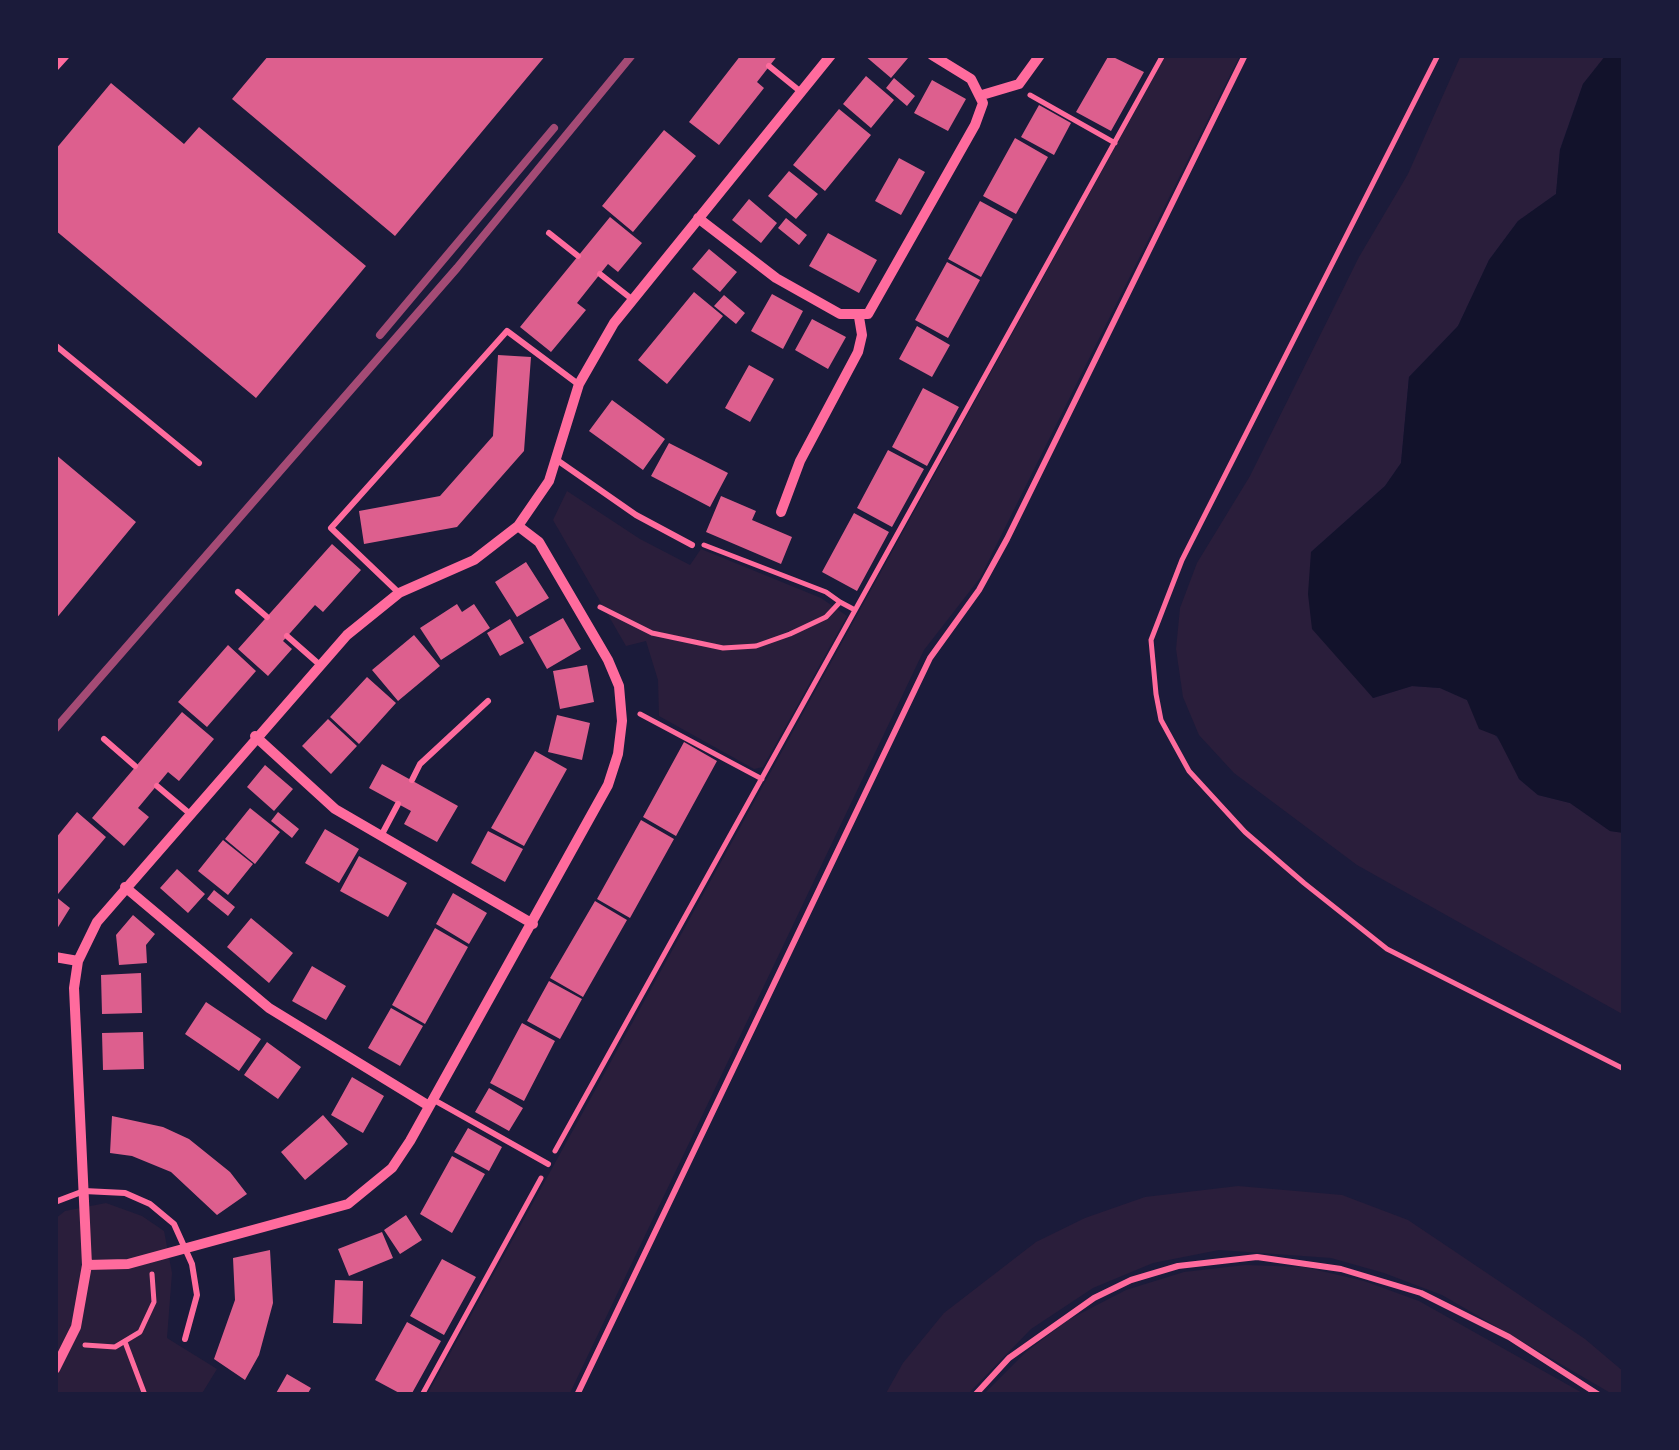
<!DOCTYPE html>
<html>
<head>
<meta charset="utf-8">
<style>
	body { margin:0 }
	#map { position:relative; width:1679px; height:1450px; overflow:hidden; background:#1b1b3a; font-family:"Crimson Pro",serif }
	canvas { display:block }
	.frame { position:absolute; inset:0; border:58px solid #1b1b3a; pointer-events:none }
</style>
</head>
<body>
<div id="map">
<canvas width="1679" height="1450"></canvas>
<div class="frame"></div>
</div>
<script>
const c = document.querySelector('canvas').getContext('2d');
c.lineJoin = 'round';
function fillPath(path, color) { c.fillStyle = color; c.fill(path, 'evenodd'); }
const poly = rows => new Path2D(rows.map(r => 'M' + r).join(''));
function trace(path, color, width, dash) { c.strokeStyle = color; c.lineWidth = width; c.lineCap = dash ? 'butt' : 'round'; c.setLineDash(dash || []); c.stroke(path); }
fillPath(poly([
	[1166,55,1240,55,980,578,924,650,569,1395,427,1395],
	[1461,55,1606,55,1583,84,1560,149,1556,194,1518,221,1489,260,1458,326,1409,377,1401,463,1385,486,1311,552,1373,698,1412,686,1440,688,1467,700,1511,755,1519,779,1538,795,1570,803,1610,831,1624,833,1624,1015,1357,865,1234,773,1199,735,1183,697,1176,649,1180,608,1197,563,1250,476,1359,257,1408,174],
	[567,491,640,539,690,565,701,549,821,598,847,616,763,767,754,769,659,716,658,680,646,641,626,646,553,520],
	[1238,1186,1342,1195,1408,1220,1585,1339,1624,1372,1624,1395,1614,1395,1442,1295,1384,1273,1331,1258,1219,1250,1153,1263,1093,1288,1031,1329,967,1395,885,1395,903,1363,944,1313,1036,1242,1085,1218,1145,1197],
	[106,1203,142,1216,164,1231,172,1273,167,1338,217,1369,201,1395,55,1395,55,1219,65,1211],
	[1245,1265,1304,1267,1364,1281,1419,1301,1586,1395,983,1395,1026,1352,1068,1320,1126,1290,1184,1272]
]), '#2a1e3b');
fillPath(poly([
	[1606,55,1624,55,1624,833,1610,831,1570,803,1538,795,1519,779,1497,736,1479,729,1467,700,1440,688,1412,686,1373,698,1312,629,1308,594,1311,552,1385,486,1401,463,1409,377,1458,326,1489,260,1518,221,1556,194,1560,150,1583,84]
]), '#12122b');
fillPath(poly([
	[269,55,546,55,395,236,232,99],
	[741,55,778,55,757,82,764,88,719,145,689,122],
	[864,55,905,55,908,58,891,78],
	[1109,55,1144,72,1111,131,1076,112],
	[866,76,894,100,871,128,843,104],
	[894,78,915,96,907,106,886,88],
	[932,80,966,99,948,131,914,113],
	[111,83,184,144,199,127,366,266,256,398,55,230,55,150],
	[1039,105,1071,123,1054,155,1021,137],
	[839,109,871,135,825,191,793,165],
	[664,130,696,156,633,232,602,206],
	[1015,138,1048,157,1016,214,983,196],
	[899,158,925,172,901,215,875,201],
	[789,171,818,194,796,219,768,196],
	[749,199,777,223,761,243,732,220],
	[980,201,1013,219,981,277,948,259],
	[610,217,642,243,618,272,608,264,577,303,586,310,551,352,520,327],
	[786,218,807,235,799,245,778,228],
	[828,233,877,260,859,293,809,266],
	[709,249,737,272,720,292,692,269],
	[947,262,980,280,948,338,915,320],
	[694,292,723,316,667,384,638,360],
	[772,294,803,311,783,349,751,331],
	[724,295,745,313,736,324,714,306],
	[812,319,846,337,828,369,795,350],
	[917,326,950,345,932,377,899,359],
	[498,355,531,357,524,451,457,527,364,544,359,511,440,496,493,436],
	[749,365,774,379,750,422,725,408],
	[923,388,959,407,927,466,892,447],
	[612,400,665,439,643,470,589,431],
	[669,443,728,473,710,507,651,476],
	[888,450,924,469,892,527,857,508],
	[55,454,136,522,55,620],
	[721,496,756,511,752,520,792,537,781,564,706,532],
	[854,513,889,532,857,591,822,572],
	[332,544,361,570,323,612,315,605,283,641,292,649,268,676,238,649],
	[526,562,549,598,517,617,495,582],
	[457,604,462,612,474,604,490,628,441,660,420,628],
	[563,618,581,649,547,669,529,637],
	[510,619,524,643,500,656,487,633],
	[414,635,440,666,398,701,372,670],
	[228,645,256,671,207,727,178,702],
	[587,665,594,702,560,709,553,671],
	[367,677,396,703,359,744,330,717],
	[182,712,214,739,179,781,168,772,138,808,149,817,124,846,92,818],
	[557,715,590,723,582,760,548,752],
	[328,719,357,746,331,774,302,746],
	[684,742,717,761,676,836,643,817],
	[535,751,567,769,524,846,491,828],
	[382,764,458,806,437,842,404,824,411,811,369,788],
	[265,765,293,789,274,811,247,787],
	[250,808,280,832,255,864,225,839],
	[77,812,106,837,58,894,55,839],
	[278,812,299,829,292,838,271,821],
	[641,820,674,839,630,918,597,899],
	[325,829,359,849,339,883,305,863],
	[488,831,523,849,505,882,471,863],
	[223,840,253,864,228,895,198,871],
	[359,856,407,883,388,917,340,891],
	[177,869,205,894,188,913,160,888],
	[214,890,235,907,228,916,207,899],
	[453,893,487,913,469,944,436,924],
	[55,896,70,908,55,932],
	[595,901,627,920,583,997,550,978],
	[133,915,155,934,146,945,147,963,119,965,116,935],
	[251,918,293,953,269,983,227,947],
	[435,928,468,947,425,1024,392,1005],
	[312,966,346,986,326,1020,292,1001],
	[141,973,142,1013,102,1014,101,975],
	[549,981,582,999,560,1039,527,1021],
	[206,1002,261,1039,239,1071,185,1034],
	[391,1008,423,1026,400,1066,368,1048],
	[522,1023,555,1041,524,1101,490,1083],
	[143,1032,144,1069,103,1070,102,1033],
	[267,1042,301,1067,278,1099,244,1075],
	[352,1077,384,1096,363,1133,331,1115],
	[489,1088,523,1108,509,1131,475,1112],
	[323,1115,348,1144,305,1180,281,1152],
	[112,1116,163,1127,189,1139,230,1172,247,1194,217,1215,171,1172,132,1156,110,1153],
	[468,1128,502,1147,489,1171,454,1152],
	[452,1156,485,1174,452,1233,420,1214],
	[406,1215,422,1240,400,1254,384,1230],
	[382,1232,393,1258,349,1276,338,1249],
	[270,1250,273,1303,259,1355,245,1380,214,1359,235,1300,233,1258],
	[442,1259,476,1277,444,1335,410,1316],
	[335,1280,363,1281,362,1324,333,1323],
	[407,1322,441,1341,411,1395,403,1395,375,1380],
	[287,1374,311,1388,307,1395,275,1395]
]), '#dd5f8e');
trace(poly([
	[1438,55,1182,560,1151,640,1156,694,1161,720,1189,771,1245,832,1304,883,1387,949,1624,1069],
	[1030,95,1115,143],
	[704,545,826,592,840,602],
	[600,607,652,633,723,648,756,646,790,634,826,617,840,602,855,610],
	[640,714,762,779],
	[555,1151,1163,55],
	[125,1342,145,1395],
	[85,1345,115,1347,140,1332,154,1302,152,1274],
	[200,1395,234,1395],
	[422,1395,541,1178]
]), '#ff6b9d', 5);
trace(poly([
	[769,66,801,92],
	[549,233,578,256],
	[600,274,633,300],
	[55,345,199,463],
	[557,460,636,515,692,545],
	[238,592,267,617],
	[399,593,331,528,507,331,578,384],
	[287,636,320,665],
	[104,739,135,766],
	[412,780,420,764,488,701],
	[157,786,189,813],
	[381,836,398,804],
	[434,1100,548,1164],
	[55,1202,84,1191,125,1193,150,1204,174,1224,192,1264,197,1295,185,1339],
	[577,1395,930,658,979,590,1007,539,1245,55],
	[975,1395,1009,1358,1094,1298,1131,1280,1178,1266,1257,1257,1341,1269,1421,1293,1509,1337,1599,1395]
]), '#ff6b9d', 6);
trace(poly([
	[55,66,65,55],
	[982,95,1019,84,1040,55],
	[698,218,776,278,840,314,868,314,975,125,983,103,971,79,932,55],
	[781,512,800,461,858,352,862,335,859,317],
	[255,736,335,809,533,924],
	[125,887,269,1008,429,1106],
	[55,957,78,961],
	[87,1265,128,1264,348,1204,392,1168,410,1141,608,785,618,754,622,721,619,686,608,660,539,542,518,526],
	[55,1369,76,1327,87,1265,74,988,78,961,97,922,347,635,399,593,474,560,518,526,549,481,579,384,614,323,831,55]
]), '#ff6b9d', 10);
trace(poly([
	[380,335,554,128],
	[55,729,457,268,632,55]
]), '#a44b75', 8);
</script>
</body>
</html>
